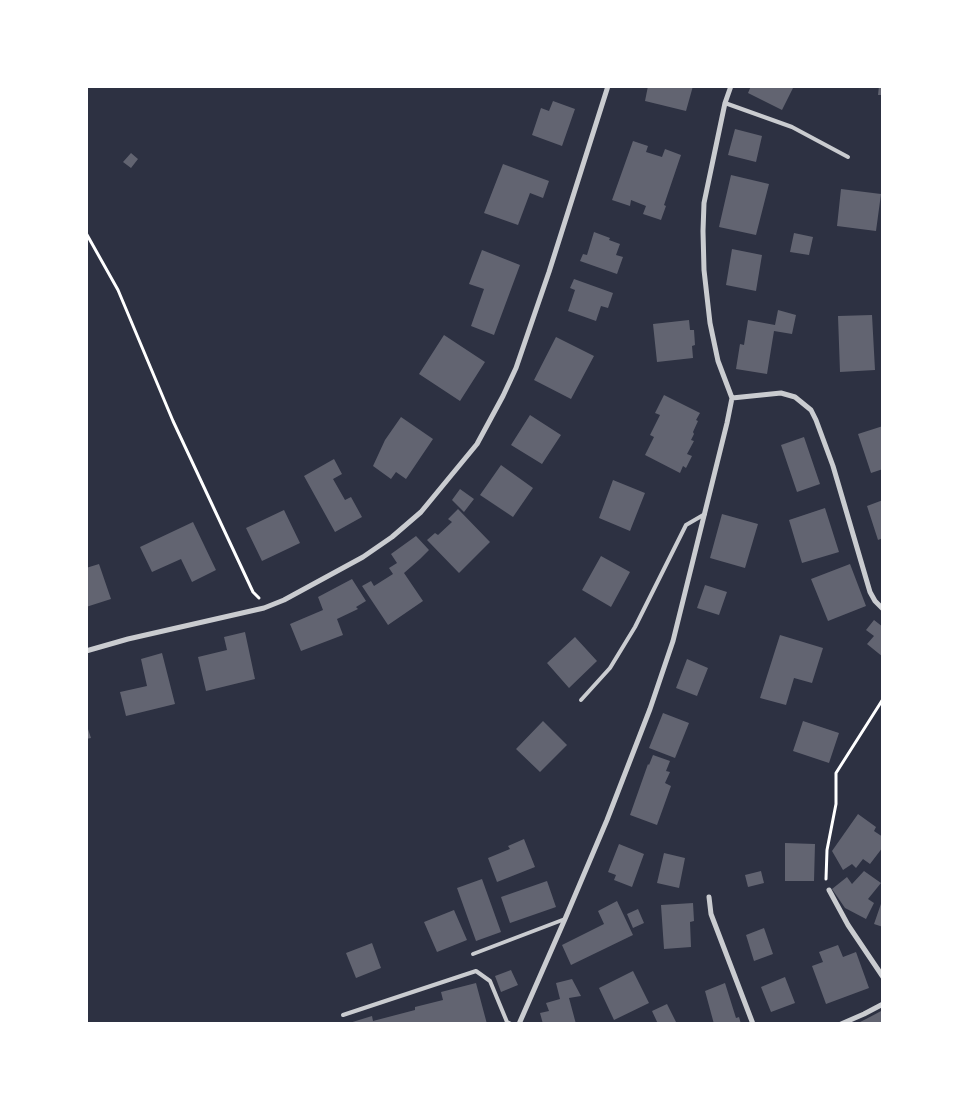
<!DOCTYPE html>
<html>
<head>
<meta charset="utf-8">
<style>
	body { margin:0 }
	#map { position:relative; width:969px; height:1110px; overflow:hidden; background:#2d3142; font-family:"IBM Plex Sans",sans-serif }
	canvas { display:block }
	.frame { position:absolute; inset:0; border:88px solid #fff; pointer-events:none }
</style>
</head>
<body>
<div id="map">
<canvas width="969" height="1110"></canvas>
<div class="frame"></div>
</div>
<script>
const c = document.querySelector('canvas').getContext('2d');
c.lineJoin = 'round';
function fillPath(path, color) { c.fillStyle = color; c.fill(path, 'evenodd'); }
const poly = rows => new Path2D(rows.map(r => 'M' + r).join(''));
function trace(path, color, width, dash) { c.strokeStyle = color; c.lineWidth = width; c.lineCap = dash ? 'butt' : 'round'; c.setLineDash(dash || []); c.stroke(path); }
fillPath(poly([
	[648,86,693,86,686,111,645,101],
	[751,86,794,86,782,110,748,93],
	[879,86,883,86,883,95,878,95],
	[553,101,575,109,562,146,532,135,541,108,549,111],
	[735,129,762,136,756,162,728,155],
	[633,141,648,146,646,152,662,157,665,149,681,155,664,205,666,206,661,220,643,214,646,206,631,200,630,206,612,200],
	[131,153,138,159,131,168,123,162],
	[503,164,549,181,543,198,530,193,518,225,484,213],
	[731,175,769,184,756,235,719,227],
	[841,189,881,194,876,231,837,226],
	[594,232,610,238,609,240,620,244,616,255,623,257,617,274,580,261,583,254,587,255],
	[794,233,813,237,809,255,790,252],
	[732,249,762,255,756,291,726,285],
	[482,250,520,265,494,335,471,326,484,289,469,284],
	[574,279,613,293,608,308,601,306,596,321,568,311,575,290,570,288],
	[778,310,796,315,792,334,774,331,767,374,736,369,740,344,744,345,748,320,775,325],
	[872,315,875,370,840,372,838,316],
	[689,320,690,330,694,330,695,345,692,346,693,358,657,362,653,324],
	[444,335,485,362,460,401,419,374],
	[556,337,594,356,571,399,534,380],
	[664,395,700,413,696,420,698,421,693,432,694,434,691,440,694,441,687,454,692,456,686,468,683,466,680,473,645,455,654,437,650,435,660,415,655,413],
	[530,415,561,435,542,464,511,445],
	[401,417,433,439,406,479,396,472,391,479,373,466,385,440],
	[883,426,883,469,871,473,858,434],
	[804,437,820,484,797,492,781,445],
	[334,459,342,474,333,479,345,500,351,497,362,517,335,532,304,476],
	[501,465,533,488,513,517,480,495],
	[613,480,645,493,630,531,599,518],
	[460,489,474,499,464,512,452,500],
	[883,500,883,538,878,540,867,506],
	[825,508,839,552,802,563,789,520],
	[458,509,490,542,459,573,427,540,435,533,438,535,452,522,448,519],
	[284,510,300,543,262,561,246,528],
	[722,514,758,524,745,568,710,558],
	[193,522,216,570,192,582,181,559,152,572,140,547],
	[416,536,429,550,420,559,404,573,423,601,388,625,362,586,371,581,374,586,393,574,389,568,397,563,391,554],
	[601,556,630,572,611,607,582,590],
	[99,564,111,599,86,607,86,568],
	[850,564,866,606,828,621,811,579],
	[352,579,366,601,356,607,358,609,337,619,343,635,301,651,290,624,323,610,318,597],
	[705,585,727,592,719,615,697,608],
	[874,620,883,627,883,657,867,644,874,636,866,630],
	[245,632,255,679,206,691,198,657,227,650,224,637],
	[780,635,823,648,812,683,794,678,786,705,760,698],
	[575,637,597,661,569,688,547,663],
	[162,653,175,704,126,716,120,692,147,686,141,659],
	[687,659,708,668,697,696,676,688],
	[663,713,689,723,675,758,649,748],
	[543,721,567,745,540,772,516,749],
	[803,721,839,733,829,763,793,751],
	[86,723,91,738,86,739],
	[653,755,670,761,666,771,670,772,665,783,671,786,657,825,630,815,648,764,649,765],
	[858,814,876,827,874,831,883,837,883,847,870,864,863,859,856,868,852,864,843,870,832,851],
	[524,839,535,867,497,882,488,858,510,849,508,846],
	[785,843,815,844,814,881,785,881],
	[619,844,644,854,632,887,614,880,616,875,608,872],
	[664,853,685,858,679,888,657,883],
	[761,871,764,883,748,887,745,875],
	[864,871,881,883,868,899,874,903,866,919,845,908,832,889,847,877,852,884],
	[482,879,501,932,476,941,457,888],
	[547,881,556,907,510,923,501,897],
	[883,898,883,927,874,924],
	[617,901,633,935,571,965,562,945,604,924,598,911],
	[693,903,694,921,690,922,691,947,664,949,661,905],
	[638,909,644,923,633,928,627,914],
	[454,910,467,940,437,952,424,922],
	[764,928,773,954,754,961,746,935],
	[372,943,381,968,356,978,346,953],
	[838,945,843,957,856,952,869,988,826,1004,812,966,823,962,819,952],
	[511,970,518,985,501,992,495,976],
	[633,971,649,1003,614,1020,599,988],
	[785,977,795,1003,771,1012,761,987],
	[572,979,581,996,569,998,576,1024,543,1024,540,1013,549,1011,546,1003,560,999,556,983],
	[476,983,487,1024,346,1024,372,1016,373,1021,415,1010,415,1007,443,1000,441,992],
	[725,983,736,1018,739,1017,741,1024,714,1024,705,991],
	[667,1004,677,1024,658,1024,652,1011],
	[883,1010,883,1024,856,1024,868,1018]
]), '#626471');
trace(poly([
	[86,233,118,290,173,421,253,592,259,598],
	[826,879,827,850,836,804,836,773,883,699]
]), '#fff', 3);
trace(poly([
	[725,103,792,127,848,157],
	[581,700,610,668,635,627,686,525,705,514],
	[473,954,565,919],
	[343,1015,476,971,490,981,507,1022,511,1024]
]), '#caccd0', 4);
trace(poly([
	[732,398,781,393,795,397,811,410,816,420,833,466,870,592,875,601,883,609],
	[86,651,128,639,264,608,284,600,363,557,392,537,421,512,477,444,503,396,516,368,549,272,608,86],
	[829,890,848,925,883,977],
	[709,897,711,914,753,1024],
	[519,1024,565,919,607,820,650,709,673,641,727,423,732,398,718,361,710,323,704,270,703,231,704,203,725,103,731,86],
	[841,1024,864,1014,883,1004]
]), '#caccd0', 5);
</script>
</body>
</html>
